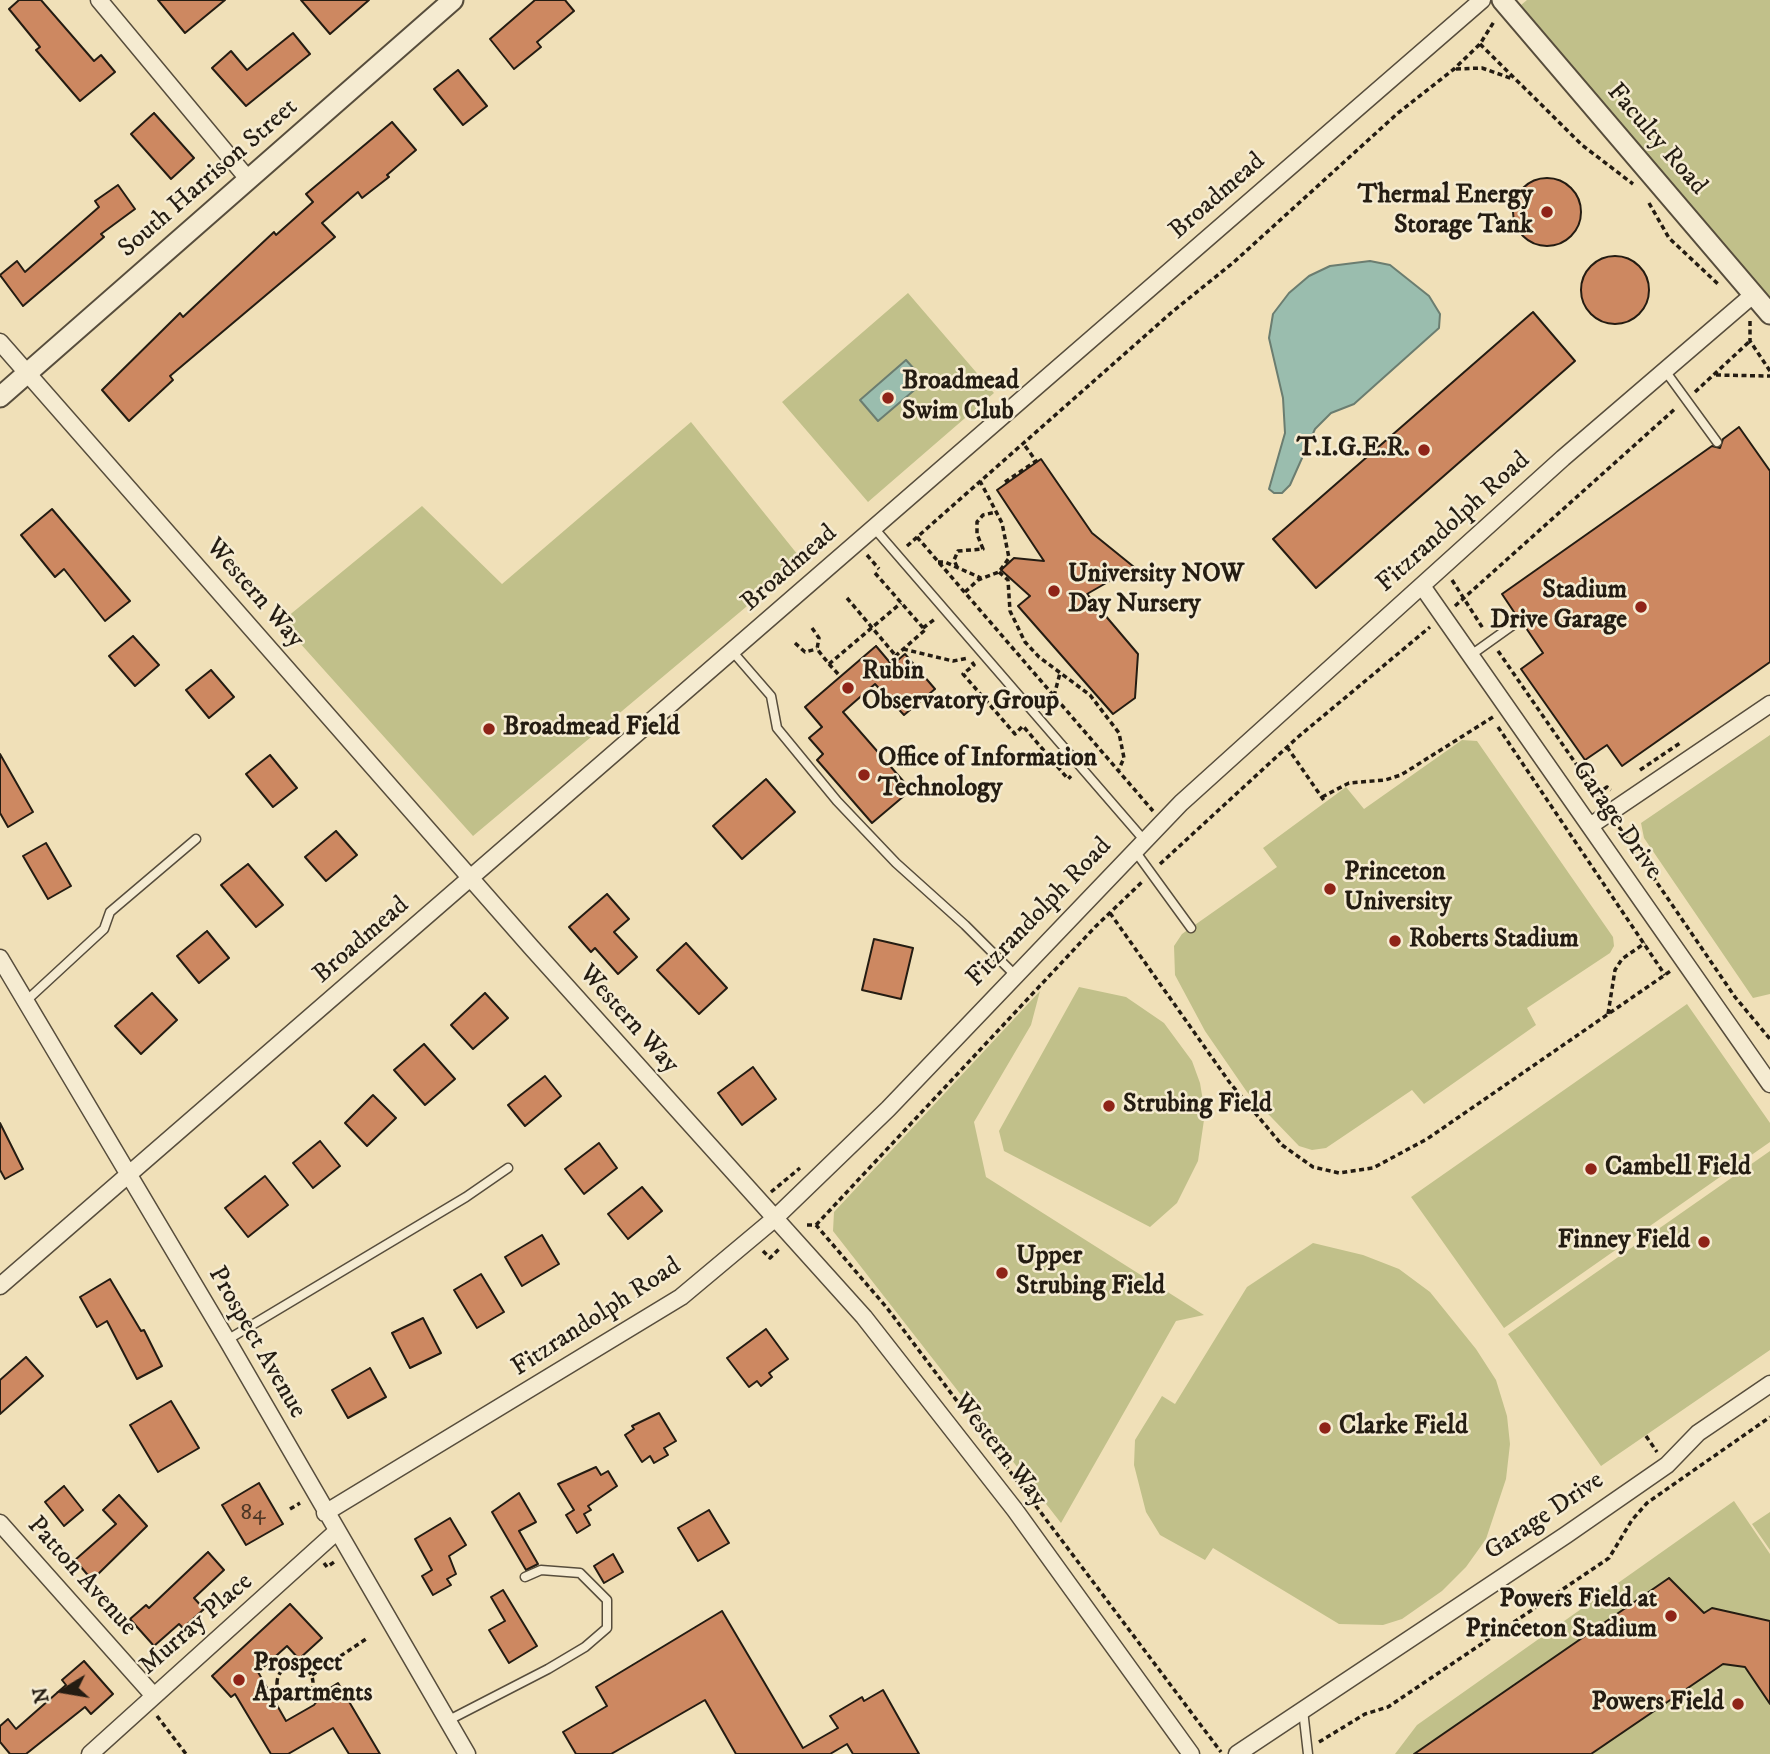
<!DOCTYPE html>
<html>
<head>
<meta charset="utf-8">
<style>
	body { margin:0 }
	#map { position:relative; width:1770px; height:1754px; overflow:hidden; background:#f0e0b8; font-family:"IM FELL DW Pica",serif }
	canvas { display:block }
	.north { position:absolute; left:28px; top:1656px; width:70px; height:70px; -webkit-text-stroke:5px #f5ebd1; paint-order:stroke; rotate:259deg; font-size:19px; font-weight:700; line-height:28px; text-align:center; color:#241c12 }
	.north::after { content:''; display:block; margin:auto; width:24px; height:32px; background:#241c12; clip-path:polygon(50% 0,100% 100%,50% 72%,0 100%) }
</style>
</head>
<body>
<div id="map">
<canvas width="1770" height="1754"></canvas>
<div class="north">N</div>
</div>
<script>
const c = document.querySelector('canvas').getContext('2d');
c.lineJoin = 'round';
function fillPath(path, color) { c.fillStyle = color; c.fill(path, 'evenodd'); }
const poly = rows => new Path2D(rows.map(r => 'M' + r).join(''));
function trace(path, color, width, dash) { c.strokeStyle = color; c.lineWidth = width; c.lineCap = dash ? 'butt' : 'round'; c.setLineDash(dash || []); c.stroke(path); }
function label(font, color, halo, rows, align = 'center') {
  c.font = font + ' "IM FELL DW Pica",serif'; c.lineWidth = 5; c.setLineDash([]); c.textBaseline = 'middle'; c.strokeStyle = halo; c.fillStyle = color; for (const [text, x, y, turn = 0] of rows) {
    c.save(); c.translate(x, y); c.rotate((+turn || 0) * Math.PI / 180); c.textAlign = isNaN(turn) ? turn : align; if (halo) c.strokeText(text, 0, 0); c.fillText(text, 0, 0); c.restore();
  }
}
fillPath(poly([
	[1527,0,1770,0,1770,299,1521,5],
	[908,293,994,393,868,502,782,402],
	[691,422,802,560,473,836,281,622,422,506,502,584],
	[1770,735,1770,994,1753,998,1644,838,1641,823],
	[1462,740,1477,741,1613,937,1614,946,1610,953,1527,1008,1536,1025,1424,1104,1412,1090,1326,1148,1312,1150,1299,1146,1247,1092,1205,1031,1175,975,1174,946,1182,934,1277,867,1263,848,1346,787,1364,809],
	[1079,987,1126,997,1164,1023,1192,1061,1200,1083,1205,1113,1198,1161,1177,1203,1150,1227,1004,1151,999,1131],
	[1040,991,1031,1025,974,1122,986,1177,1204,1315,1176,1321,1061,1523,833,1231,834,1212],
	[1687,1004,1770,1123,1770,1142,1504,1328,1411,1197],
	[1770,1151,1770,1350,1601,1466,1508,1334],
	[1313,1243,1363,1255,1399,1269,1430,1292,1476,1349,1496,1380,1507,1416,1510,1444,1506,1479,1486,1539,1466,1567,1442,1591,1402,1619,1383,1625,1339,1624,1213,1548,1205,1560,1160,1535,1146,1512,1134,1465,1135,1440,1162,1396,1175,1404,1247,1287],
	[1734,1501,1770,1554,1770,1754,1395,1754,1417,1725],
	[1770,1512,1770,1550,1752,1524]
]), '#c1c08a');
const water = poly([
	[1370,261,1390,265,1429,296,1440,314,1439,328,1354,404,1331,413,1315,429,1290,485,1282,493,1274,493,1269,489,1285,433,1283,398,1269,338,1273,314,1289,293,1309,276,1330,266,1370,261],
	[906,360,925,381,878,421,860,400,906,360]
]);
fillPath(water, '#9abdae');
trace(water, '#6b7d70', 2);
const building = poly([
	[19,0,41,0,94,61,101,55,115,72,80,101,36,50,40,47,9,9,19,0],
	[158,0,225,0,185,33,158,0],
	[301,0,369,0,330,34,301,0],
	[535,0,565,0,574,11,537,42,541,47,514,69,490,39,535,0],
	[293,33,310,54,246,106,212,68,231,51,247,70,293,33],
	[458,70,487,106,463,125,434,89,458,70],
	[154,113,194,158,171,179,131,134,154,113],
	[392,122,416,150,387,175,389,177,362,198,358,192,322,223,335,237,170,376,173,380,129,421,102,390,180,313,183,317,274,232,276,235,313,202,306,194,392,122],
	'1513 212a34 34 0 1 1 68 0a34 34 0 1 1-68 0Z',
	[118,185,135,209,101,234,104,237,23,306,0,275,17,261,25,272,99,207,95,201,118,185],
	'1581 290a34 34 0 1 1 68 0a34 34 0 1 1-68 0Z',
	[1533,312,1575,361,1316,588,1273,539,1533,312],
	[1739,427,1770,471,1770,662,1622,766,1607,745,1585,760,1521,669,1543,653,1524,625,1526,617,1516,615,1502,594,1712,446,1720,448,1723,439,1739,427],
	[1041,459,1092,533,1134,567,1087,594,1138,654,1135,698,1113,714,1018,606,1030,596,1001,570,1014,558,1044,561,997,490,1041,459],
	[52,509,130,601,105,621,64,569,55,577,21,535,52,509],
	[133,636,159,665,135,686,109,656,133,636],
	[876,646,892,665,905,654,935,689,904,715,875,684,843,712,911,790,872,823,817,760,823,754,809,738,822,727,805,707,876,646],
	[211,670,234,697,209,718,186,690,211,670],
	[0,754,33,812,8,827,0,813,0,754],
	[270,755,297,788,273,807,246,774,270,755],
	[766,779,795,812,742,859,713,826,766,779],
	[336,831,357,855,326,881,305,857,336,831],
	[46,843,71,886,48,899,23,856,46,843],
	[248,864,283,905,256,927,221,885,248,864],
	[607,894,629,919,614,932,637,957,618,974,595,948,591,952,569,927,607,894],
	[207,931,229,958,199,983,177,956,207,931],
	[874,939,913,948,901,999,862,990,874,939],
	[686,943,727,988,699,1014,657,970,686,943],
	[152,993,177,1020,141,1054,115,1026,152,993],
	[485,993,508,1018,473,1049,451,1025,485,993],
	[424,1044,455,1079,425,1105,394,1070,424,1044],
	[753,1067,776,1099,742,1125,718,1093,753,1067],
	[545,1076,561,1096,525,1126,508,1105,545,1076],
	[373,1095,396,1118,367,1146,345,1123,373,1095],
	[0,1123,23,1169,5,1179,0,1170,0,1123],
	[320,1141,340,1166,313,1188,293,1163,320,1141],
	[599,1143,617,1168,584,1194,565,1169,599,1143],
	[265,1176,288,1205,248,1237,225,1208,265,1176],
	[642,1187,662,1211,628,1239,608,1214,642,1187],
	[542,1235,559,1264,522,1286,505,1257,542,1235],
	[481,1274,504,1312,477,1328,454,1290,481,1274],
	[110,1279,141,1331,144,1330,162,1366,137,1379,107,1321,97,1327,80,1297,110,1279],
	[423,1318,441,1353,410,1368,392,1333,423,1318],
	[766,1329,788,1359,769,1373,772,1377,761,1386,757,1381,749,1387,727,1358,766,1329],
	[26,1357,43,1376,0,1414,0,1380,26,1357],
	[370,1368,386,1397,348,1418,332,1390,370,1368],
	[171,1401,199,1448,158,1472,130,1425,171,1401],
	[659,1413,676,1441,664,1448,668,1455,654,1463,650,1456,642,1462,625,1435,634,1429,632,1426,659,1413],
	[596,1467,601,1475,608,1471,617,1486,588,1506,591,1510,584,1514,590,1525,577,1533,566,1515,574,1510,558,1484,596,1467],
	[259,1483,283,1524,246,1545,222,1505,259,1483],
	[64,1486,83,1510,64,1526,45,1502,64,1486],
	[519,1493,536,1522,519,1531,538,1564,526,1570,492,1512,519,1493],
	[119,1495,147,1526,92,1580,75,1560,116,1524,103,1510,119,1495],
	[709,1510,729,1543,698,1561,678,1528,709,1510],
	[450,1518,466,1545,449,1556,456,1574,447,1579,451,1585,433,1595,422,1576,432,1570,415,1539,450,1518],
	[208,1552,224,1570,194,1598,204,1609,183,1628,179,1624,154,1646,130,1619,146,1605,149,1608,208,1552],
	[613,1554,623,1572,604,1583,594,1566,613,1554],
	[1669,1578,1704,1613,1712,1608,1770,1621,1770,1704,1745,1667,1723,1664,1591,1754,1414,1754,1669,1578],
	[503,1590,537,1646,509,1663,489,1630,505,1621,491,1597,503,1590],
	[290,1604,322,1638,299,1659,287,1646,258,1672,286,1721,314,1705,318,1700,316,1697,338,1683,380,1754,349,1754,333,1728,288,1754,271,1754,235,1694,231,1697,212,1676,290,1604],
	[722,1611,803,1748,838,1728,830,1716,862,1697,864,1701,883,1690,919,1754,853,1754,847,1744,830,1754,736,1754,705,1700,611,1754,576,1754,563,1732,607,1706,596,1687,722,1611],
	[84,1661,113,1694,91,1714,85,1707,26,1754,10,1754,0,1742,0,1726,8,1719,16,1729,66,1685,62,1680,84,1661]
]);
fillPath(building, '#cd8861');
trace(building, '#241c12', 2);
const service = poly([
	[1666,372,1717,442],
	[874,528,1144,840],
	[732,651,771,696,777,728,837,801,896,863,965,925,1015,975],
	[1471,655,1520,620],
	[1135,851,1191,928],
	[26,1001,104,929,110,912,196,839],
	[227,1340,466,1197,508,1168],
	[1303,1710,1308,1754],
	[447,1721,548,1669,585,1647,607,1628,607,1600,580,1573,541,1570,525,1577]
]);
const minor = poly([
	[99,0,248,179],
	[0,342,531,947,864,1317,1015,1510,1191,1754],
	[1422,586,1770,1084],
	[1590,826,1770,704],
	[0,958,227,1340,467,1754],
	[0,1286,1482,0],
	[325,1513,681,1297,773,1220,888,1109,1181,803,1563,458,1754,294],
	[0,1523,154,1696],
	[90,1754,336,1532],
	[1237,1754,1566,1535,1667,1465,1698,1433,1770,1384]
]);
const tertiary = poly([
	[1502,0,1770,314],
	[0,397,453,0]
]);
trace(service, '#574d3c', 11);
trace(minor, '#574d3c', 19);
trace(tertiary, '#574d3c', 23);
trace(poly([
	[1480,44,1582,145,1633,184],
	[1456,69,1482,68,1513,79],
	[1649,203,1669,238,1718,284],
	[1750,321,1750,341,1770,371],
	[1716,375,1770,376],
	[1695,392,1750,341],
	[1005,482,1036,461,1023,443],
	[917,537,1153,811],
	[907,546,1172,312,1234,262,1398,113,1454,69,1480,44,1495,20],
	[867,555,879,569],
	[938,562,945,562,981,578],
	[957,567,954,560,958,551,983,549,977,534,977,522,983,515,996,512],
	[999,572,1008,580,1010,611,1025,642,1039,657,1090,695,1119,733,1124,758,1119,769],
	[875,573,925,630,892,659],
	[1452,580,1484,630],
	[965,592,978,580,999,572,1009,558,1002,523,980,481],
	[847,598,896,656],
	[1455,606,1676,408],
	[812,628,819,638,817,649,829,664,901,603],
	[923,628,935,619],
	[795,643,805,652,817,649],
	[903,649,953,661,968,658],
	[1498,651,1601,800],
	[972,662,974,665,963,674,1015,734,1023,726,1068,779,1071,776],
	[829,664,839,675],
	[1054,696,1060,673],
	[1498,727,1665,975],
	[1287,747,1325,802],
	[1640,770,1680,743],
	[1597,794,1607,787,1611,790],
	[1322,797,1349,783,1385,780,1401,775,1493,717],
	[1619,827,1735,997,1770,1039],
	[1160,864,1298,737,1430,627],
	[1110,913,1230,1083,1282,1145,1313,1167,1339,1173,1373,1168,1427,1139,1672,970],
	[1608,1014,1615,970,1622,959,1645,943],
	[771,1192,800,1168],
	[807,1225,816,1225,887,1308,1221,1752],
	[816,1225,1095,927,1142,882],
	[763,1251,770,1258,779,1249],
	[1646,1436,1657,1452],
	[290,1509,300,1503],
	[324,1563,327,1567,334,1562],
	'277 1683a18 18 0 1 1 36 0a18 18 0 1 1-36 0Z',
	[312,1675,366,1639],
	[157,1716,186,1754],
	[1319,1742,1365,1714,1388,1707,1609,1558,1632,1520,1647,1503,1770,1417]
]), '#241c12', 3.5, [5, 3.5]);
trace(service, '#f5ebd1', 8);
trace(minor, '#f5ebd1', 16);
trace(tertiary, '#f5ebd1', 19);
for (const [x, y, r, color] of [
	[1547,212,7,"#8f2418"],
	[888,398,7,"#8f2418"],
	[1424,450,7,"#8f2418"],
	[1054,591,7,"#8f2418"],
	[1641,607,7,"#8f2418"],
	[848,688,7,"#8f2418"],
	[489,729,7,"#8f2418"],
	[864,775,7,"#8f2418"],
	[1330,889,7,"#8f2418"],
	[1395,941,7,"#8f2418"],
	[1109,1106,7,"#8f2418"],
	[1591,1169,7,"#8f2418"],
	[1704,1242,7,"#8f2418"],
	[1002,1273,7,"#8f2418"],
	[1325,1428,7,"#8f2418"],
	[1671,1616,7,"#8f2418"],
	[239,1680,7,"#8f2418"],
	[1738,1704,7,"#8f2418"]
]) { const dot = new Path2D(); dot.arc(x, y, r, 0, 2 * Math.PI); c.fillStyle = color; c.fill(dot); trace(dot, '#f5ebd1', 2.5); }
label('23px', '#4e3726', null, [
	["84",253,1514]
]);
label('26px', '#241c12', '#f5ebd1', [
	["Faculty Road",1656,140,49],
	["South Harrison Street",209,179,-41],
	["Broadmead",1218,197,-41],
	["Fitzrandolph Road",1454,523,-42],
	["Broadmead",790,569,-41],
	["Western Way",254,594,49],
	["Garage Drive",1616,821,55],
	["Fitzrandolph Road",1040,913,-46],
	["Broadmead",362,941,-41],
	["Western Way",628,1020,48],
	["Fitzrandolph Road",597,1318,-33],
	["Prospect Avenue",256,1343,60],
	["Western Way",999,1451,52],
	["Garage Drive",1545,1517,-34],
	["Patton Avenue",81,1577,48],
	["Murray Place",197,1625,-41]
]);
label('bold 26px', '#241c12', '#f5ebd1', [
	["Thermal Energy",1533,197,"right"],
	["Storage Tank",1533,227,"right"],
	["Broadmead",902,383],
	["Swim Club",902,413],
	["T.I.G.E.R.",1410,450,"right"],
	["University NOW",1068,576],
	["Day Nursery",1068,606],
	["Stadium",1627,592,"right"],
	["Drive Garage",1627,622,"right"],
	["Rubin",862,673],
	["Observatory Group",862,703],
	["Broadmead Field",503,729],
	["Office of Information",878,760],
	["Technology",878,790],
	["Princeton",1344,874],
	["University",1344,904],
	["Roberts Stadium",1409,941],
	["Strubing Field",1123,1106],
	["Cambell Field",1605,1169],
	["Finney Field",1690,1242,"right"],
	["Upper",1016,1258],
	["Strubing Field",1016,1288],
	["Clarke Field",1339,1428],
	["Powers Field at",1657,1601,"right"],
	["Princeton Stadium",1657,1631,"right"],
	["Prospect",253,1665],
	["Apartments",253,1695],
	["Powers Field",1724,1704,"right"]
], 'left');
</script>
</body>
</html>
